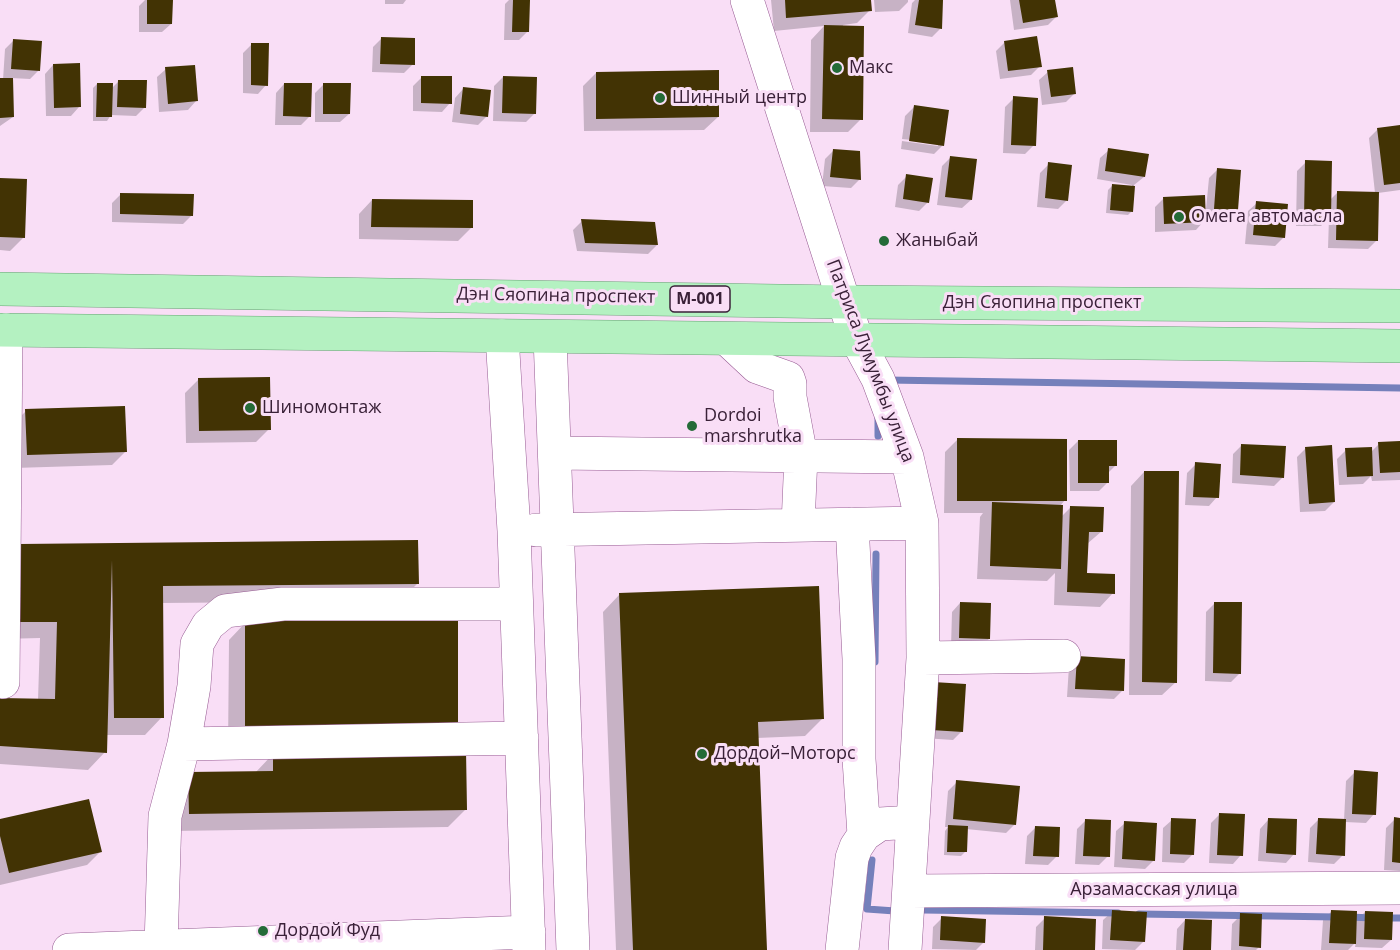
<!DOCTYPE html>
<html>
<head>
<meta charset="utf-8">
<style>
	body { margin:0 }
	canvas { display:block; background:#f9def6 }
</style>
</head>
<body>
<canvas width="1400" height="950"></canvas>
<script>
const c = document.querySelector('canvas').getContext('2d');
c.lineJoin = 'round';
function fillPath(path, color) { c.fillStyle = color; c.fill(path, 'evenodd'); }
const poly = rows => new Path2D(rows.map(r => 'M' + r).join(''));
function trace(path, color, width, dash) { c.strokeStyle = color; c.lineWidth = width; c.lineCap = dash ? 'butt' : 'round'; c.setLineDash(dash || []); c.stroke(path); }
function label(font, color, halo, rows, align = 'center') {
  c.font = font + ' "Open Sans",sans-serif'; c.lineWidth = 6; c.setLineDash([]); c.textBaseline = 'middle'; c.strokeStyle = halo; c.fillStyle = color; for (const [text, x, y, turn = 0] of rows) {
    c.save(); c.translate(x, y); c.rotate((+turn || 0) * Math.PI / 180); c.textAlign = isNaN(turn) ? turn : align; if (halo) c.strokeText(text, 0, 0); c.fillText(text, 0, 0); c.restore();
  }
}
fillPath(poly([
	[145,0,172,0,171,24,162,32,139,32,139,6],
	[385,0,406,0,403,4,385,4],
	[509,0,528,0,528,31,519,40,504,40,505,4],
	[771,0,870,0,870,10,857,23,843,25,861,119,848,132,810,132,811,40,824,26,774,31],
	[874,0,908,0,908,2,899,11,875,12],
	[915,0,942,0,941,28,932,37,908,33,912,3],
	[1010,0,1054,0,1056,17,1048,25,1014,30],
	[381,39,413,64,404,73,372,72,373,47],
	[14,40,39,70,30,79,11,78,13,117,0,126,0,80,3,80,5,49],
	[1005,42,1040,66,1031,75,1000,79,996,51],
	[252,44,266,85,258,94,243,93,243,53],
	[53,65,79,107,71,116,46,116,45,74],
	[166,69,196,101,188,110,159,112,157,77],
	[1048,72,1074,94,1066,102,1042,105,1039,80],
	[596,73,718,117,704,130,584,131,583,86],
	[422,77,450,103,442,112,413,111,413,86],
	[503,77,535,113,526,122,493,121,494,86],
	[119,81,145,107,136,116,111,115,107,121,93,121,93,88,97,84,111,89],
	[284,84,310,116,301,125,275,125,276,93],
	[324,84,349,114,340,122,315,122,315,93],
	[463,89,487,116,478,125,452,122,455,98],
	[1014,98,1034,145,1025,154,1003,153,1005,107],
	[914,107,943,145,934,154,901,149,902,141,938,146,938,143,902,139,905,116],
	[1400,127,1400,190,1378,193,1377,240,1368,249,1328,248,1329,218,1321,226,1296,226,1297,171,1306,162,1330,200,1338,192,1375,193,1369,138,1378,129],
	[1109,150,1144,177,1134,185,1132,211,1128,215,1106,213,1108,190,1112,186,1132,187,1132,185,1097,179,1100,158],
	[833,151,860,179,851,188,822,186,825,159],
	[951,157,971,200,962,208,937,205,942,166],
	[1049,164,1067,200,1058,209,1037,207,1040,173],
	[1217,170,1236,210,1228,218,1204,217,1204,221,1196,230,1155,232,1155,207,1164,198,1206,209,1209,178],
	[907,176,928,202,919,211,895,207,898,185],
	[0,179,23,238,10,251,0,250],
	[121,194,192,215,183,224,112,222,112,203],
	[372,200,472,227,458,241,359,239,359,214],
	[1257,203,1284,237,1275,246,1245,244,1248,211],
	[582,221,657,245,648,254,577,251,573,230],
	[198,380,269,429,256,442,186,443,185,393],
	[26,411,125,452,112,465,14,468,13,424],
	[958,439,1065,500,1060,506,1062,516,1070,508,1102,531,1087,544,1086,574,1113,593,1100,607,1054,605,1055,573,1047,581,977,579,980,517,983,513,944,513,945,452],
	[1078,441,1116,465,1108,473,1108,482,1099,491,1070,491,1069,450],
	[1400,443,1400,480,1372,481,1371,476,1363,484,1339,485,1337,459,1346,450,1371,452,1379,444],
	[1242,445,1283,477,1274,486,1232,483,1233,454],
	[1306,448,1334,502,1325,511,1300,512,1297,457],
	[1196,464,1217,497,1209,506,1185,505,1187,473],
	[1144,472,1176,682,1162,695,1129,695,1131,486],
	[20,546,417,584,400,601,161,603,162,717,145,735,106,735,105,752,88,770,0,764,0,699,38,700,40,638,2,639],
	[620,594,822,719,805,736,757,738,766,950,616,950,603,612],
	[960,603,989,639,980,647,951,647,952,612],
	[1214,604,1240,673,1231,682,1205,681,1206,612],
	[246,622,456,733,466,809,448,827,172,831,172,791,255,773,273,754,228,750,229,640],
	[1077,657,1122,691,1114,699,1067,697,1069,666],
	[925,693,962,731,953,740,923,738],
	[1355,772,1374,814,1366,823,1345,822,1343,855,1334,864,1308,862,1310,828,1319,819,1344,820,1346,781],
	[957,782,1015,824,1006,833,966,829,965,852,961,856,944,855,945,831,948,827,945,827,948,791],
	[1219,815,1241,855,1233,864,1209,863,1211,823],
	[1395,819,1400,819,1400,871,1384,870,1386,828],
	[0,820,100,852,87,865,0,885],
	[1086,820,1108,856,1099,865,1075,864,1077,829],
	[1172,820,1192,855,1184,863,1162,862,1163,828],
	[1268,820,1294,854,1286,863,1258,861,1260,829],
	[1125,823,1154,860,1145,869,1114,867,1116,831],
	[1036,827,1057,856,1048,865,1025,864,1027,836],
	[1112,912,1144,941,1135,950,1102,949,1103,920],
	[1331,912,1355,922,1365,912,1391,940,1382,948,1355,947,1356,942,1348,950,1321,950,1323,920],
	[1241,915,1259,947,1256,950,1231,950,1232,924],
	[942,918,984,942,976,950,932,949,933,927],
	[1045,918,1093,950,1035,950,1036,927],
	[1185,920,1209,950,1176,950,1177,929]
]), '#0003');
trace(poly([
	[887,380,1400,388],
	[878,436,878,418],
	[875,662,876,554],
	[872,860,867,909,895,911],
	[923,910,1118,913],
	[1139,914,1337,917],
	[1349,917,1373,918],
	[1385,918,1400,918]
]), '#7580bb', 7);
fillPath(poly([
	[147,0,173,0,172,24,147,24],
	[513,0,530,0,529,32,512,32],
	[785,0,871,0,872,11,786,18],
	[919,0,943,0,942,29,915,25],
	[1019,0,1055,0,1058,17,1023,23],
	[824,25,864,26,863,120,822,119],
	[1037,36,1042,67,1008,71,1004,41],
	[381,37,415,38,415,65,380,64],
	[13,39,42,41,40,71,11,69],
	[251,43,269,43,268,86,251,85],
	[80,63,81,107,54,108,53,64],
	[195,65,198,101,168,104,165,67],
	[1073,67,1076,94,1051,97,1047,70],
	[719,70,719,117,596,119,596,72],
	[421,76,452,76,452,104,421,103],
	[503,76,537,77,536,114,502,113],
	[0,78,13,78,14,117,0,118],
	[118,80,147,80,146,108,117,107],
	[97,83,113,83,112,117,96,117],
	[284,83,312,83,311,117,283,116],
	[323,83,351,83,350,114,323,114],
	[463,87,491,90,488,117,460,114],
	[1013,96,1038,98,1036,146,1011,145],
	[914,105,949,110,944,146,909,141],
	[1400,125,1400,183,1384,185,1377,128],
	[1108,148,1149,154,1145,177,1105,171],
	[833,149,860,151,861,180,830,177],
	[950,156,977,159,972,200,945,197],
	[1305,160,1332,161,1331,218,1304,218],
	[1048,162,1072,165,1068,201,1045,198],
	[1217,168,1241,170,1238,210,1214,209],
	[906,174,933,178,929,203,903,199],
	[0,178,27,179,25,238,0,237],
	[1112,184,1135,186,1133,212,1110,210],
	[1337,191,1379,192,1378,241,1336,240],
	[120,193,194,194,193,216,120,214],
	[1205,195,1206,222,1164,224,1163,197],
	[372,199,473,200,473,228,371,227],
	[1256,201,1288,204,1285,238,1253,235],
	[581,219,655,222,658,245,585,243],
	[270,377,271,430,199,431,198,378],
	[125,406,127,452,27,455,25,409],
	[957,438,1067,439,1067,501,957,501],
	[1078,440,1117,440,1117,466,1109,466,1109,483,1078,483],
	[1400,441,1400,472,1380,473,1378,442],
	[1241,444,1286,446,1284,478,1240,475],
	[1332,445,1335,502,1309,504,1305,447],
	[1372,447,1373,476,1347,477,1345,448],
	[1195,462,1221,464,1219,498,1193,497],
	[1144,471,1179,471,1177,683,1142,682],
	[992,502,1063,505,1061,569,990,566],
	[1070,506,1104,507,1103,532,1089,532,1087,573,1115,574,1115,594,1067,592],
	[418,540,419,584,163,586,164,718,114,718,112,560,107,753,0,746,0,698,55,699,57,622,18,622,19,544],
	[819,586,824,719,758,722,767,950,633,950,619,593],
	[960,602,991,603,990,639,959,638],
	[1214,602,1242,602,1241,674,1213,673],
	[245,621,458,621,458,734,245,733],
	[1077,656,1125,659,1124,691,1075,689],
	[933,682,966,684,963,732,931,730],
	[466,750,467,810,189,814,188,772,273,771,273,753],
	[1354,770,1378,772,1376,815,1352,814],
	[956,780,1020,786,1016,825,953,819],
	[89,799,102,852,9,873,0,836,0,819],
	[1219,813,1245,814,1243,856,1217,855],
	[1394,817,1400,818,1400,863,1392,862],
	[1171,818,1196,819,1194,855,1170,854],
	[1268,818,1297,819,1296,855,1266,853],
	[1318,818,1346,819,1345,856,1316,854],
	[1085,819,1111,820,1110,857,1083,856],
	[1124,821,1157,823,1155,861,1122,859],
	[948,825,968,826,967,852,947,852],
	[1035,826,1060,827,1059,857,1033,856],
	[1112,910,1147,912,1145,942,1110,940],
	[1331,910,1357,911,1356,944,1329,943],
	[1365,911,1393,912,1392,940,1364,939],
	[1240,913,1262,914,1261,948,1239,946],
	[941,916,986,919,985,943,940,940],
	[1044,916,1096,919,1095,950,1043,950],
	[1185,919,1212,920,1211,950,1183,950]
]), '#423304');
const minor = poly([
	[747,0,844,302,857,340,878,379,907,457,922,523,923,658,905,950],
	[502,336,514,531,529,950],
	[550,337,573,950],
	[727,339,757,367,788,378,790,384,790,397,801,456,798,525],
	[555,453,907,457],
	[852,524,859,659,859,759,864,835],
	[536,530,922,523],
	[923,658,1064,656],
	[3,682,6,330],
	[184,744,522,738],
	[909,891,1400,888],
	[161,946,165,816,184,744,194,686,197,644,208,625,225,611,283,604,516,604],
	[69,950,529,932],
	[842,950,852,858,856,847,864,835,880,824,913,822]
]);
const major = poly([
	[0,289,844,302,1400,306],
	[0,330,1400,346]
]);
trace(minor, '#975c93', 34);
trace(major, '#69a276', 34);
trace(minor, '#fff', 33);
trace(major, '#b4f1c1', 33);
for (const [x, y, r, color] of [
	[837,68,6,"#246b38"],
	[660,98,6,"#246b38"],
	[1179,217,6,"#246b38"],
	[884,241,6,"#246b38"],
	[250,408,6,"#246b38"],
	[692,426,6,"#246b38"],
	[702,754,6,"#246b38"],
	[263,931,6,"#246b38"]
]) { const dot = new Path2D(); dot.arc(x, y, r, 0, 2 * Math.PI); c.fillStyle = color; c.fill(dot); trace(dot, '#f9def6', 2); }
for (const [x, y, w] of [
	[700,299,60]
]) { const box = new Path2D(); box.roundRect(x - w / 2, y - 13, w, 26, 4.5); c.fillStyle = '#f9def6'; c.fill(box); trace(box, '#3a2138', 1.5); }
label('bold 16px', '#3a2138', null, [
	["M-001",700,299]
]);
label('18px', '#3a2138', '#f9def6', [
	["Макс",849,68],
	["Шинный центр",672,98],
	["Омега автомасла",1191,217],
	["Жаныбай",896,241],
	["Шиномонтаж",262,408],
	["Dordoi",704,416],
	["marshrutka",704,437],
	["Дордой–Моторс",714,754],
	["Дордой Фуд",275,931]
], 'left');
label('18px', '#3a2138', '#f9def6', [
	["Дэн Сяопина проспект",556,296,1],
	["Дэн Сяопина проспект",1042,303],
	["Патриса Лумумбы улица",870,361,69],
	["Арзамасская улица",1154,890]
]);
</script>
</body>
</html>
